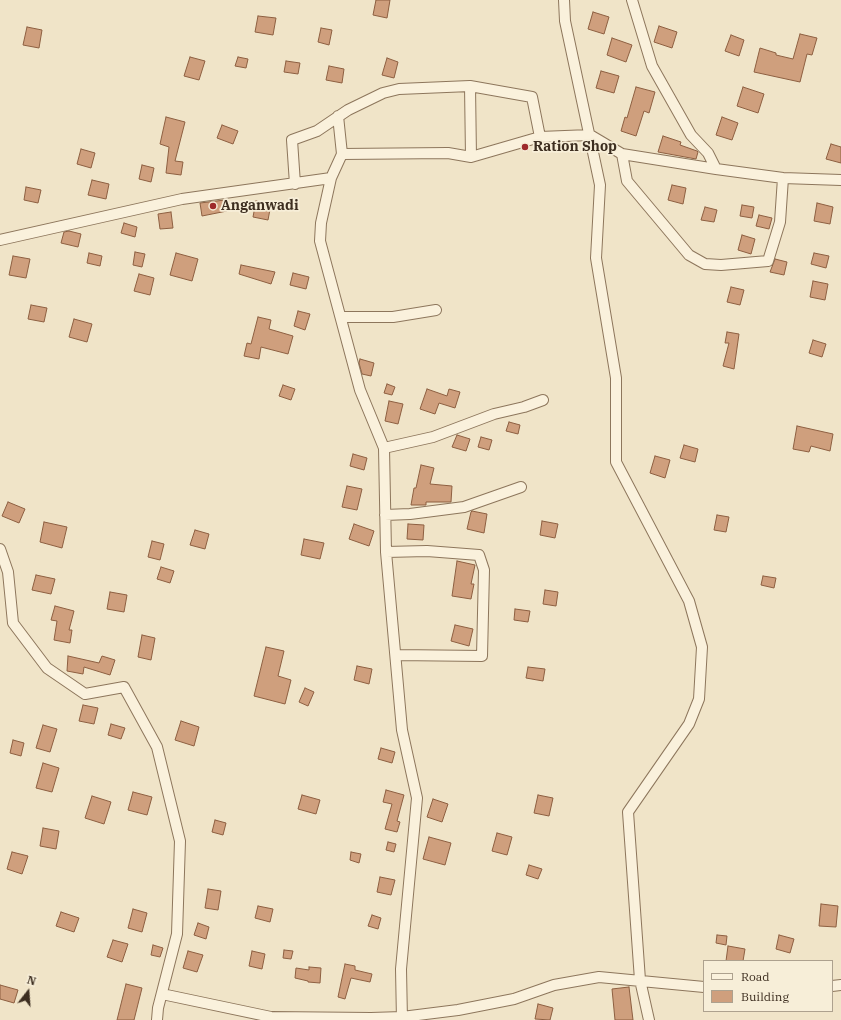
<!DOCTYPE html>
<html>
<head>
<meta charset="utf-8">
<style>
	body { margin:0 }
	#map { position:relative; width:841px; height:1020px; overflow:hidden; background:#f0e4c8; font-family:"IBM Plex Serif",serif }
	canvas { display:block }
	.legend { position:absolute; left:703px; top:960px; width:130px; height:52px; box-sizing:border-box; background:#f7eed8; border:1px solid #ada18e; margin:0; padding:5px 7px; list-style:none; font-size:12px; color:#3d2e20 }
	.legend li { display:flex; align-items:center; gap:8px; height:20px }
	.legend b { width:20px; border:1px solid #ada18e }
	.north { position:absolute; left:8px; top:972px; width:40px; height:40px; -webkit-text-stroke:3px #f7eed8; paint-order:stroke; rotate:17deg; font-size:11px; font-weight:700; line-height:16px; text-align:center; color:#3d2e20 }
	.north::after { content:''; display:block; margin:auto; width:14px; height:18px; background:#3d2e20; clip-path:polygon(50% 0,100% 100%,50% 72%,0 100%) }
</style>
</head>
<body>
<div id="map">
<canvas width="841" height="1020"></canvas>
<ul class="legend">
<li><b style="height:5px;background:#faf1dc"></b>Road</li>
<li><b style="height:11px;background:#cf9f7d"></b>Building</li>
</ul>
<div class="north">N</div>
</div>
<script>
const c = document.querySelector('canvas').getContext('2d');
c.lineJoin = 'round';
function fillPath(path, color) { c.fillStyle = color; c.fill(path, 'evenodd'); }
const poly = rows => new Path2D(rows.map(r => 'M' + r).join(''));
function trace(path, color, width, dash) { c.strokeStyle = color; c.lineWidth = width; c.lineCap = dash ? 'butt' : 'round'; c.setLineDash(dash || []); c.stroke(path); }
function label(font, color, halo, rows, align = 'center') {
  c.font = font + ' "IBM Plex Serif",serif'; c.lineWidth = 3.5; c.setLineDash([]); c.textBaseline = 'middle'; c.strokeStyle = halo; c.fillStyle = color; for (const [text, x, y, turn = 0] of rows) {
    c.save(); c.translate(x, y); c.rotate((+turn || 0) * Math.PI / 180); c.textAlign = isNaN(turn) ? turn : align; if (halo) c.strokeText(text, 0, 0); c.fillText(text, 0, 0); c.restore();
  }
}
const building = poly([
	[376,0,390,0,387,18,373,15,376,0],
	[593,12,609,17,604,34,588,29,593,12],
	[258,16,276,18,273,35,255,32,258,16],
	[659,26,677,32,672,48,654,42,659,26],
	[27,27,42,30,39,48,23,45,27,27],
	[321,28,332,30,329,45,318,42,321,28],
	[800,34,817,38,812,55,807,54,800,82,754,72,760,48,776,53,776,55,793,59,800,34],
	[731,35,744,40,739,56,725,51,731,35],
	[612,38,632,45,626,62,607,55,612,38],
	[190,57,205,61,199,80,184,76,190,57],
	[238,57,248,59,246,68,235,66,238,57],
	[387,58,398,62,394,78,382,75,387,58],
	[286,61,300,63,298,74,284,72,286,61],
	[329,66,344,69,342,83,326,80,329,66],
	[601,71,619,76,614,93,596,88,601,71],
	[636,87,655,92,649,113,644,111,636,136,621,131,625,117,627,118,636,87],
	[743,87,764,94,758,113,737,106,743,87],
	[166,117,185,122,175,161,183,162,181,175,166,173,169,147,160,144,166,117],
	[722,117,738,123,732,140,716,135,722,117],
	[222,125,238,131,233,144,217,138,222,125],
	[663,136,681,142,680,145,697,151,698,152,696,159,658,152,663,136],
	[831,144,841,147,841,163,826,159,831,144],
	[81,149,95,153,91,168,77,164,81,149],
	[142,165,154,168,151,182,139,179,142,165],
	[92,180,109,184,106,199,88,195,92,180],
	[672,185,686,188,683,204,668,200,672,185],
	[26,187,41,190,38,203,24,200,26,187],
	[225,200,227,211,202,216,200,203,225,200],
	[256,201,271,204,268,220,253,217,256,201],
	[817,203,833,207,830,224,814,221,817,203],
	[742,205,754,207,752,218,740,216,742,205],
	[705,207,717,210,714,222,701,220,705,207],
	[171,212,173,228,160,229,158,214,171,212],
	[759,215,772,218,769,229,756,226,759,215],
	[124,223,137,227,135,237,121,233,124,223],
	[69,231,81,234,78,247,61,243,64,232,69,231],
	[742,235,755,239,751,254,738,250,742,235],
	[135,252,145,254,142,267,133,265,135,252],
	[89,253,102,256,100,266,87,263,89,253],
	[176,253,198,259,192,281,170,275,176,253],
	[814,253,829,256,826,268,811,264,814,253],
	[13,256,30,259,26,278,9,275,13,256],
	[775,259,787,262,784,275,770,272,775,259],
	[241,265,275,272,271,284,239,274,241,265],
	[293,273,309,277,306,289,290,285,293,273],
	[139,274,154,278,150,295,134,291,139,274],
	[813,281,828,284,825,300,810,297,813,281],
	[731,287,744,290,740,305,727,302,731,287],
	[31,305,47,308,44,322,28,319,31,305],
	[298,311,310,314,305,330,294,326,298,311],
	[258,317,271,320,269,329,293,336,288,354,261,347,259,359,244,356,247,343,251,344,258,317],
	[74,319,92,324,87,342,69,337,74,319],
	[727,332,739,334,734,369,723,366,729,343,725,343,727,332],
	[813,340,826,344,822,357,809,353,813,340],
	[360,359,374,363,371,376,362,374,359,363,360,359],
	[387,384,395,387,392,395,384,393,387,384],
	[283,385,295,389,291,400,279,396,283,385],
	[427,389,447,396,449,389,460,392,455,408,439,403,435,414,420,409,427,389],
	[389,401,403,404,398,424,385,421,389,401],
	[509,422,520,425,518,434,506,431,509,422],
	[797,426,833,434,830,451,811,446,809,452,793,449,797,426],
	[457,435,470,439,466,451,452,447,457,435],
	[481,437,492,440,489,450,478,447,481,437],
	[684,445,698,449,695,462,680,458,684,445],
	[353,454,367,458,364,470,350,466,353,454],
	[655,456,670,460,665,478,650,473,655,456],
	[421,465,434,468,430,484,452,486,451,502,426,502,426,505,411,505,414,488,416,488,421,465],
	[347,486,362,489,357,510,342,507,347,486],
	[8,502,25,509,19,523,2,516,8,502],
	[472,511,487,514,484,533,467,529,471,512,472,511],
	[717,515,729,517,726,532,714,530,717,515],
	[542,521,558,524,555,538,540,535,542,521],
	[44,522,67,527,62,548,40,542,44,522],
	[354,524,374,531,369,546,349,539,354,524],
	[408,524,424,525,423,540,407,539,408,524],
	[195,530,209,534,205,549,190,545,195,530],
	[304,539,324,543,320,559,301,555,304,539],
	[152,541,164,544,160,560,148,557,152,541],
	[457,561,475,565,471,584,474,584,471,599,452,596,457,561],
	[161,567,174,571,170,583,157,579,161,567],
	[36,575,55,579,51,594,32,590,36,575],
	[763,576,776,578,774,588,761,585,763,576],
	[545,590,558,592,556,606,543,604,545,590],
	[110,592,127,595,124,612,107,609,110,592],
	[55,606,74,611,69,630,72,630,70,643,54,640,57,621,51,620,55,606],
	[515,609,530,611,528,622,514,620,515,609],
	[455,625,473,629,469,646,451,641,455,625],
	[142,635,155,638,151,660,138,657,142,635],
	[266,647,284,651,278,676,291,680,285,704,254,696,266,647],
	[68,656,99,663,102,656,115,660,110,675,84,667,83,674,67,671,68,656],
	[357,666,372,669,369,684,354,680,357,666],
	[528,667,545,669,543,681,526,678,528,667],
	[305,688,314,692,308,706,299,702,305,688],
	[83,705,98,708,94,724,79,721,83,705],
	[181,721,199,727,194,746,175,740,181,721],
	[111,724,125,728,121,739,108,735,111,724],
	[43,725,57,729,50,752,36,748,43,725],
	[13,740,24,743,21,756,10,753,13,740],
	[381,748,395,752,392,763,378,759,381,748],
	[43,763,59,768,52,792,36,788,43,763],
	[386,790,404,795,397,821,400,822,397,832,385,829,392,804,383,802,386,790],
	[133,792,152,797,147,815,128,810,133,792],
	[302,795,320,800,316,814,298,809,302,795],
	[538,795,553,798,549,816,534,813,538,795],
	[92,796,111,802,104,824,85,818,92,796],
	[433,799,448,804,442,822,427,817,433,799],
	[215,820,226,823,223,835,212,832,215,820],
	[43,828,59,831,56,849,40,846,43,828],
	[497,833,512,837,507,855,492,851,497,833],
	[429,837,451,843,445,865,423,859,429,837],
	[388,842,396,844,394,852,386,850,388,842],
	[12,852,28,856,22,874,7,869,12,852],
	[351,852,361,854,359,863,350,860,351,852],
	[529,865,542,869,538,879,526,875,529,865],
	[380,877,395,880,391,895,377,892,380,877],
	[208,889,221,891,218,910,205,908,208,889],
	[821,904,838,906,836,927,819,926,821,904],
	[258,906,273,909,270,922,255,918,258,906],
	[133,909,147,913,142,932,128,928,133,909],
	[61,912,79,918,74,932,56,926,61,912],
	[372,915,381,918,378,929,368,926,372,915],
	[198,923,209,927,206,939,194,935,198,923],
	[717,935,727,936,726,945,716,943,717,935],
	[779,935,794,939,790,953,776,949,779,935],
	[113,940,128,944,122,962,107,957,113,940],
	[153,945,163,948,160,957,151,955,153,945],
	[728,946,745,949,743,961,726,961,728,946],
	[284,950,293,951,291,959,283,958,284,950],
	[188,951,203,955,197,972,183,968,188,951],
	[252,951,265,954,262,969,249,966,252,951],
	[345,964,355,966,355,970,372,974,370,982,351,978,345,999,338,997,345,964],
	[309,967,321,968,320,983,308,982,308,981,295,978,296,968,309,970,309,967],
	[126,984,142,988,134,1020,117,1020,126,984],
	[0,985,18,990,14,1003,0,999,0,985],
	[629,987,633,1020,615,1020,612,989,629,987],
	[538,1004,553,1008,550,1020,535,1019,538,1004]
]);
fillPath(building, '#cf9f7d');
trace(building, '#8d5f41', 1);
const minor = poly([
	[564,0,565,21,600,185,596,258,616,378,616,462,689,601,702,647,699,699,689,724,628,812,640,980,649,1020],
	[632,0,652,66,691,135,708,153,716,169],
	[470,86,471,157],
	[338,116,342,154],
	[622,154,627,181,689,255,705,264,721,265,768,261,780,222,783,178],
	[331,178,321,223,320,241,360,390,384,448,386,552,402,730,417,798,401,969,402,1020],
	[295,184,292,140,317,131,348,110,383,93,399,89,470,86,532,97,540,137],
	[0,240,182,199,331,178,342,154,448,153,471,157,540,137,590,135,622,154,716,169,783,178,841,180],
	[341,317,393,317,436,310],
	[384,448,433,437,494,414,524,407,543,400],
	[385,515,410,514,464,507,521,487],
	[0,549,8,572,13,623,47,668,85,694,124,687,157,747,180,841,177,934,158,1008,157,1020],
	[386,552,427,551,479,555,484,570,482,656,396,655],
	[832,986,841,985],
	[162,994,271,1017,371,1018,402,1017,458,1010,514,999,554,985,599,977,704,987]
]);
trace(minor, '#8d765c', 12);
trace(minor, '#faf1dc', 10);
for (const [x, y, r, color] of [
	[525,147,4,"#9e2a2b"],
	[213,206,4,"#9e2a2b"]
]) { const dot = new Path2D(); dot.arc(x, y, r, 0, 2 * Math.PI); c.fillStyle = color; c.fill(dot); trace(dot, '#f7eed8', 1.5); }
label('bold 14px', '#3d2e20', '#f7eed8', [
	["Ration Shop",533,147],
	["Anganwadi",221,206]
], 'left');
</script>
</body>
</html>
